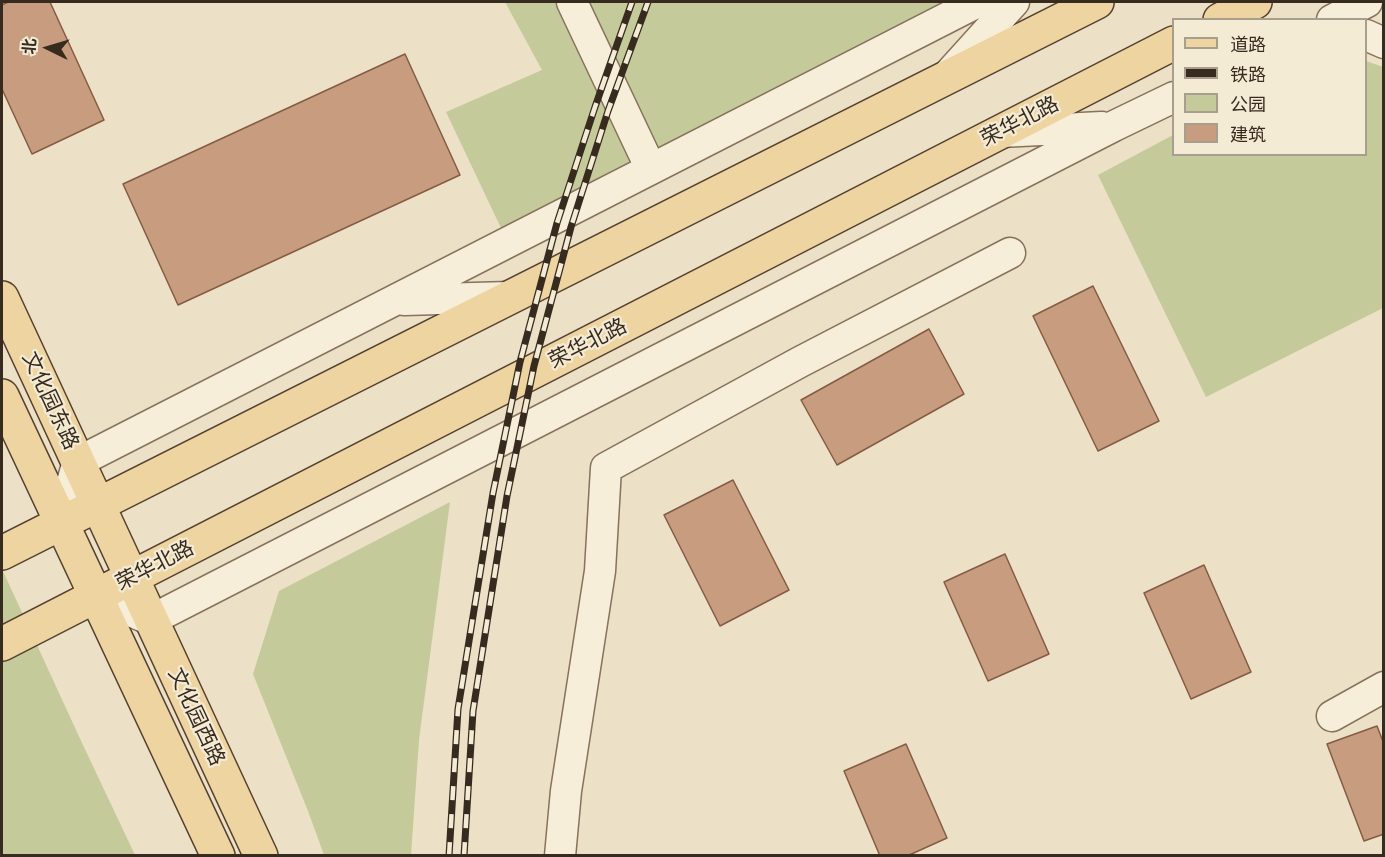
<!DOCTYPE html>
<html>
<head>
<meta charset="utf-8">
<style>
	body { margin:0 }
	#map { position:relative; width:1385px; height:857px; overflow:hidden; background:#ece0c6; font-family:"Zilla Slab","Noto Sans SC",serif }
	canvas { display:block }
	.frame { position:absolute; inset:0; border:3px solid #372b20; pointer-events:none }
	.legend { position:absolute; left:1172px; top:18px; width:195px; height:138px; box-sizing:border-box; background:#f4ebd5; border:2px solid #a89e8d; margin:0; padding:8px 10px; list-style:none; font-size:18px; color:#372b20 }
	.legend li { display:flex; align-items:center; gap:12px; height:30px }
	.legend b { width:30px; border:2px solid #a89e8d }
	.north { position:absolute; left:18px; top:18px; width:60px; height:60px; -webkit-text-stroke:4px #f4ebd5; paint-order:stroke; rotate:275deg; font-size:16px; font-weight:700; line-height:24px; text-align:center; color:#372b20 }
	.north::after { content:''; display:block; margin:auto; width:21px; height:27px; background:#372b20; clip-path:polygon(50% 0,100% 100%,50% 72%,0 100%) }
</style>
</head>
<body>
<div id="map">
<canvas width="1385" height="857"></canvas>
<div class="frame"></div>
<ul class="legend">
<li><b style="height:8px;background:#edd4a0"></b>道路</li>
<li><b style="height:8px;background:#372b20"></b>铁路</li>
<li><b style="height:16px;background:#c5ca9a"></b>公园</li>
<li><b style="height:16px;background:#c89c7e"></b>建筑</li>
</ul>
<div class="north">北</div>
</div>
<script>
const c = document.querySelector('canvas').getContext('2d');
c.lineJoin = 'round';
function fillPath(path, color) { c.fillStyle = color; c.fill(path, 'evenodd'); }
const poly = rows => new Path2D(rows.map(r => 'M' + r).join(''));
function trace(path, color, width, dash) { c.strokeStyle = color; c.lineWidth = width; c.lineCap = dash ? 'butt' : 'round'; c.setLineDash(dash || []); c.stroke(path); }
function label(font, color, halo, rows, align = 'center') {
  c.font = font + ' "Zilla Slab","Noto Sans SC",serif'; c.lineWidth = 4.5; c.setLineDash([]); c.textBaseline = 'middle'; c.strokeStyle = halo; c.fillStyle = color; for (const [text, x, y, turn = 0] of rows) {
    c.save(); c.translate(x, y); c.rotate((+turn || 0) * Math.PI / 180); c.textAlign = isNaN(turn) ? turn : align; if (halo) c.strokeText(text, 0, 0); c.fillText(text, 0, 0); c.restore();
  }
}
fillPath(poly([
	[505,2,943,2,501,228,446,112,542,70],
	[1366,61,1383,67,1383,308,1206,397,1098,175,1173,135,1174,154,1366,154],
	[450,502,419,740,411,855,324,855,308,811,253,674,279,591],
	[2,569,82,743,135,855,2,855]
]), '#c5ca9a');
const building = poly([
	[8,2,50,2,104,120,32,154,2,89,2,5,8,2],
	[405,54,460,175,178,305,123,184,405,54],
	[1093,286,1159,421,1098,451,1033,316,1093,286],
	[929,329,964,394,837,465,801,400,929,329],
	[733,480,789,590,720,626,664,515,733,480],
	[1005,554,1049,654,988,681,944,582,1005,554],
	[1204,565,1251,672,1191,699,1144,593,1204,565],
	[1377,726,1384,744,1384,834,1364,841,1327,744,1377,726],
	[906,744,947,838,907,856,880,856,844,771,906,744]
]);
fillPath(building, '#c89c7e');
trace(building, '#845c44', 1.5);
const minor = poly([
	[572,2,651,169],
	[1332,20,1367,2],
	[1366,35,1384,43],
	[948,75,1014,2],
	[1000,132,1102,127],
	[404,300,509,297],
	[60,523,78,462,978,2],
	[96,596,151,620,1114,126,1174,97],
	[1332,716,1384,687],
	[560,856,566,791,600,571,606,468,800,362,1010,253]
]);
const major = poly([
	[1220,20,1255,2],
	[2,298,261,856],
	[2,396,218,856],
	[2,553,1097,2],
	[2,644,1174,43]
]);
trace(minor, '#86725d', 33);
trace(major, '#554130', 36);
trace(minor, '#f7eed9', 30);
trace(major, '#edd4a0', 33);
const rail = poly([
	[449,856,458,709,493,493,520,362,557,223,595,107,632,2],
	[464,856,473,711,507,496,534,366,571,227,608,111,648,2]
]);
trace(rail, '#372b20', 7);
trace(rail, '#f4ebd5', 4.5, [14]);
label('21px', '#372b20', '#f4ebd5', [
	["荣华北路",1020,122,-27],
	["荣华北路",588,344,-27],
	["文化园东路",50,401,65],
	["荣华北路",155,566,-27],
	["文化园西路",196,717,65]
]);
</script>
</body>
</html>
